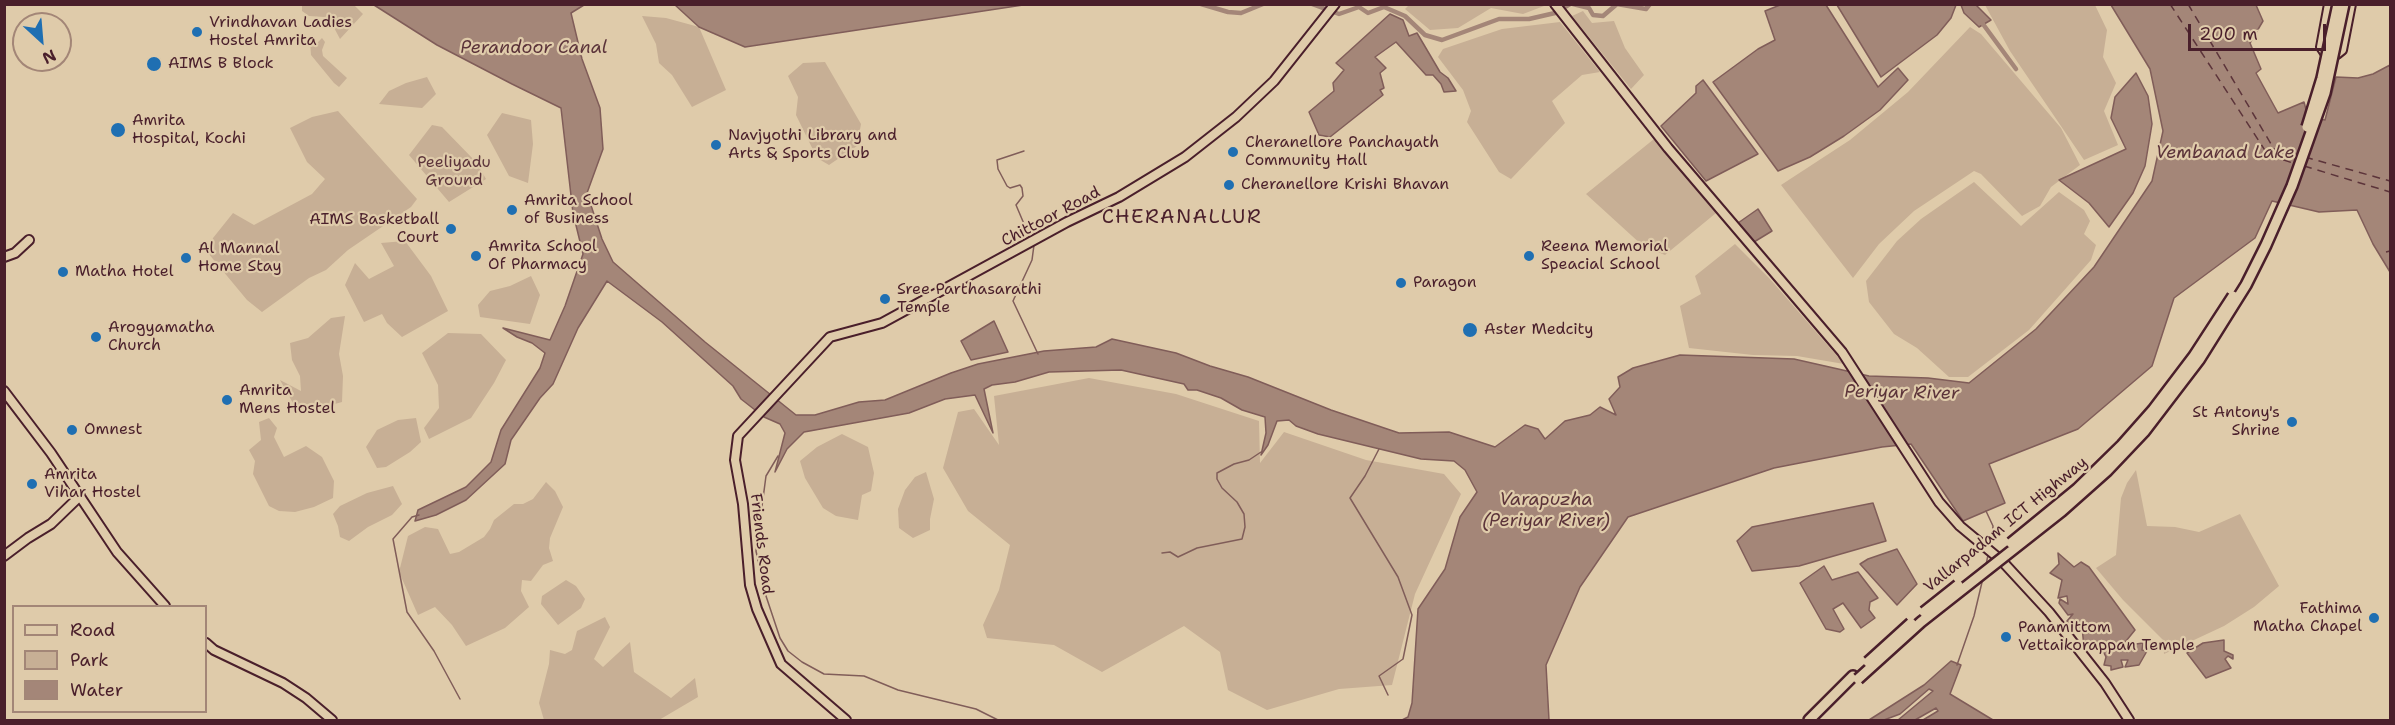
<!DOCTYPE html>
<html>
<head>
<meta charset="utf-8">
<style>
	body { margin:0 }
	#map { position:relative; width:2395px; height:725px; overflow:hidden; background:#dfcbaa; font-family:"Shantell Sans",sans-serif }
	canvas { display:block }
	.frame { position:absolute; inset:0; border:6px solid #4a1f2b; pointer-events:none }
	.legend { position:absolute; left:12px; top:605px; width:195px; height:108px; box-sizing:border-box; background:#dfcbaa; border:2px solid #a38677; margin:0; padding:8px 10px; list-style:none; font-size:18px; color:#4a1f2b }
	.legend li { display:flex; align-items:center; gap:12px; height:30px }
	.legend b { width:30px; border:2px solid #a38677 }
	.north { position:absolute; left:12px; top:12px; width:60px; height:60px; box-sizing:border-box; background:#dfcbaa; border:2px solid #a38677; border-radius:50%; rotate:154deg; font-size:16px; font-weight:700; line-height:24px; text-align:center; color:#4a1f2b }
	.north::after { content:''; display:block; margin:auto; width:21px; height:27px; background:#1f6fb2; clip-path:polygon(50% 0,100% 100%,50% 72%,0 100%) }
	.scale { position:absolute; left:2188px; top:24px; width:138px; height:27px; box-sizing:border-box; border:3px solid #4a1f2b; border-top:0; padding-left:8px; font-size:18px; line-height:21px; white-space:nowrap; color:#4a1f2b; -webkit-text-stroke:4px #dfcbaa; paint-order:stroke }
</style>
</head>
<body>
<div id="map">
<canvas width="2395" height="725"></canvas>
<div class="frame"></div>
<ul class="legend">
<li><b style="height:8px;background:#dfcbaa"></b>Road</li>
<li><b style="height:16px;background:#c7af95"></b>Park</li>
<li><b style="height:16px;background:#a48678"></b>Water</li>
</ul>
<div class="north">N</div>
<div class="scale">200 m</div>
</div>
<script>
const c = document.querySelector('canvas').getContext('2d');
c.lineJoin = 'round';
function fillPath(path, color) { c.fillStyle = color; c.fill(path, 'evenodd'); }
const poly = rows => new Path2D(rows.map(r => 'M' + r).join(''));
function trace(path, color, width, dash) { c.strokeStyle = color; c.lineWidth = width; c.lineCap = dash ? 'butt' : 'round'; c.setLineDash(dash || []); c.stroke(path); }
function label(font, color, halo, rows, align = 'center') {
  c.font = font + ' "Shantell Sans",sans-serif'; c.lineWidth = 4.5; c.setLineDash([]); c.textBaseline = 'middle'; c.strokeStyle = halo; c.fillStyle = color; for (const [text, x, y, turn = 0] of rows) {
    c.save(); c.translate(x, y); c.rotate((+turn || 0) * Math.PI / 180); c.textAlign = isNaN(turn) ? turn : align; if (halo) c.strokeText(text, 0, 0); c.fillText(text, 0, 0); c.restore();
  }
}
fillPath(poly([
	[302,5,354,5,363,14,340,39,331,22,324,17,309,16,302,11],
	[1409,5,1543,4,1544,6,1523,14,1491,8,1458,28,1430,30,1405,9],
	[1985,5,2095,5,2107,30,2103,57,2116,83,2104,111,2118,145,2084,160,2010,51],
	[1583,11,1592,23,1614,21,1625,48,1644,75,1631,89,1572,16],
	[642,16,666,18,699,27,726,90,692,107,672,75,659,63,656,44],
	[1560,22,1600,72,1582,75,1552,101,1565,123,1511,179,1499,172,1467,122,1471,111,1463,90,1438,57,1443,49,1502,29],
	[1970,27,1981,34,2061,128,2080,165,2051,187,2040,206,2022,216,1981,174,1974,171,1914,211,1879,244,1853,278,1781,185,1850,140,1908,92],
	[322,38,325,42,322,50,323,56,347,78,339,87,334,83,311,55,310,41,317,43],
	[825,62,861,124,857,146,829,165,817,158,796,115,798,97,788,76,803,63],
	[427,77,436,94,422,108,379,104,389,91,406,83],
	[338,111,417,199,411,207,348,250,326,270,309,278,262,312,247,300,208,253,213,238,233,213,254,225,312,194,325,179,307,162,290,128,312,117],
	[502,113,531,120,533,144,528,183,509,176,487,135],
	[432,125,442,127,476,162,486,179,449,202,409,155],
	[1654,139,1716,213,1665,255,1643,246,1586,194],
	[1974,182,2021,226,2059,192,2084,210,2090,221,2084,234,2096,245,2091,260,2029,330,1968,377,1949,377,1917,348,1894,334,1869,302,1866,281,1897,241,1921,219],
	[405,241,431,276,448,311,402,337,387,323,382,314,364,322,345,285,355,263,369,279,394,266,381,243],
	[1735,244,1770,279,1844,364,1797,356,1753,355,1689,348,1680,306,1701,294,1695,276],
	[531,276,540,295,530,324,480,317,478,305,490,291,510,286],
	[345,316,339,354,343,376,342,402,320,408,294,405,280,380,301,391,300,376,292,360,290,343,308,338,331,318],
	[448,333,481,334,506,360,494,383,471,418,429,439,424,428,439,408,438,385,422,353],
	[1089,378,1176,394,1259,421,1260,463,1284,432,1366,460,1444,474,1461,494,1415,594,1392,685,1339,689,1267,710,1228,690,1220,652,1184,626,1102,672,1054,645,987,638,983,625,999,590,1010,545,968,511,943,468,958,412,974,409,999,445,994,396],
	[269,418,277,428,274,437,284,457,306,446,322,457,334,481,333,498,314,507,295,512,279,511,269,506,253,474,255,461,249,450,261,440,259,422],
	[416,418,421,442,410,452,386,467,377,468,366,447,377,430,398,420],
	[842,434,868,447,874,473,871,491,862,495,858,520,836,516,823,508,805,478,800,461,817,447],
	[2136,470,2147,526,2175,527,2199,532,2240,514,2279,586,2254,607,2224,626,2164,654,2163,640,2123,600,2096,568,2116,555,2121,498,2127,483],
	[926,472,934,499,930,519,930,530,913,538,899,528,898,509,905,490,915,477],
	[546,482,555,491,563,507,550,538,549,548,553,561,543,565,531,581,522,580,521,591,529,607,505,628,466,646,452,625,435,607,418,615,399,572,408,536,425,527,438,529,450,554,459,552,484,537,490,529,494,520,514,504,523,504,533,499],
	[393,486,402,504,392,515,368,527,349,541,340,537,338,526,333,514,340,506,367,493],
	[566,580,576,586,585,599,581,608,558,625,541,604,542,596],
	[605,617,610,627,594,659,603,667,630,642,634,672,671,698,695,678,698,697,659,720,544,720,539,703,549,664,550,650,565,654,572,650,577,631]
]), '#c7af95');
const water = poly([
	[374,5,584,5,571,13,582,59,600,108,603,149,587,193,602,239,613,262,705,342,796,415,815,415,859,402,885,400,951,373,978,364,1044,351,1096,347,1112,339,1176,353,1210,366,1248,377,1331,410,1399,433,1449,432,1495,447,1525,425,1538,429,1545,439,1565,421,1590,415,1600,407,1616,415,1609,399,1620,387,1618,377,1633,368,1680,355,1794,359,1869,376,1928,378,1969,383,2036,329,2094,267,2152,181,2163,131,2150,69,2111,5,2256,5,2263,21,2250,43,2261,69,2256,73,2278,113,2304,102,2308,117,2325,120,2336,77,2358,78,2373,74,2390,65,2390,272,2373,244,2357,210,2319,212,2272,201,2255,238,2174,298,2152,366,2078,429,1989,464,2005,503,1963,521,1911,444,1882,447,1774,468,1628,517,1580,587,1546,665,1549,720,1402,720,1408,717,1412,703,1418,609,1445,569,1460,517,1477,492,1465,470,1454,461,1421,459,1318,434,1296,426,1289,420,1277,421,1268,445,1261,455,1266,433,1265,417,1242,410,1221,398,1197,390,1188,390,1184,384,1121,370,1049,372,1015,382,992,385,984,389,993,433,975,395,945,399,909,413,804,432,787,449,775,472,785,433,780,424,764,417,741,399,733,386,662,322,607,281,578,328,553,384,540,398,511,440,505,464,466,500,436,515,415,521,418,510,466,487,491,462,501,430,540,368,545,353,532,343,517,337,503,328,550,340,565,306,583,254,573,213,561,108,512,84,437,45,374,5],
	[675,5,1023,5,745,47,699,27,675,5],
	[1780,5,1826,5,1878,87,1898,68,1908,80,1880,110,1844,136,1810,157,1778,171,1713,82,1758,49,1775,40,1765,11,1780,5],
	[1837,5,1956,5,1951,18,1937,35,1881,77,1837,5],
	[1961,5,1976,5,1991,20,1979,27,1964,13,1961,5],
	[1390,14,1403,20,1409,36,1417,33,1440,72,1448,78,1456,91,1444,92,1441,84,1433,75,1426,75,1396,42,1375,57,1386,68,1380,73,1384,88,1380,90,1383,95,1330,137,1319,135,1309,112,1334,91,1333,83,1344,70,1336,63,1390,14],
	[2136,73,2148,96,2152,124,2145,166,2133,193,2109,227,2089,203,2059,180,2126,149,2111,118,2115,97,2136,73],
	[1703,80,1758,154,1706,181,1661,126,1696,93,1696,86,1703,80],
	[1758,209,1772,231,1754,242,1738,223,1758,209],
	[994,321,1008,352,971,360,961,341,994,321],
	[1873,503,1886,541,1799,566,1752,571,1737,541,1752,527,1873,503],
	[1897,549,1917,584,1897,605,1860,564,1868,559,1897,549],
	[2058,553,2074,567,2081,562,2089,567,2135,630,2122,646,2143,643,2142,650,2147,651,2139,665,2125,667,2128,660,2121,660,2123,667,2111,670,2111,666,2104,665,2106,657,2099,643,2093,641,2092,647,2084,647,2082,627,2073,630,2067,621,2073,614,2068,615,2059,603,2060,599,2068,604,2067,596,2058,598,2062,580,2050,573,2059,564,2058,553],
	[1824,566,1832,580,1858,572,1878,598,1870,602,1869,610,1875,618,1861,628,1843,603,1833,609,1844,629,1840,632,1826,629,1800,583,1824,566],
	[2224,640,2224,651,2233,655,2233,659,2228,656,2225,659,2231,668,2206,678,2187,653,2203,643,2224,640],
	[1951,661,1961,665,1950,694,1993,720,1923,720,1938,711,1936,708,1915,720,1898,720,1933,691,1929,689,1900,714,1884,720,1869,720,1924,685,1951,661]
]);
fillPath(water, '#a48678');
trace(water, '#805d59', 1.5);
trace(poly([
	[1024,151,997,160,998,169,1007,186,1010,188,1020,185,1022,188,1023,196,1016,205,1030,238],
	[1034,245,1032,260,1013,301,1038,354],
	[1379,449,1365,476,1350,498,1398,577,1412,615,1403,659,1379,676,1388,695],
	[778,456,766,476,756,551,765,593,780,638,788,651,802,662,824,674,864,676,898,690,976,709,998,720],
	[1986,511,1993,526,1991,547],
	[419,515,412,517,393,539,407,612,434,651,460,699],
	[1162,553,1170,552,1178,557,1197,548,1242,539,1245,527,1244,514,1237,502,1222,488,1217,479,1217,473,1234,464,1249,460,1261,452],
	[1986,565,1988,555],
	[1957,665,1974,616,1983,578]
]), '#805d59', 1.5);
trace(poly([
	[1201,4,1228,12,1241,13,1263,4],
	[1312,4,1339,14,1359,7,1368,13,1384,7,1405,16,1425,35,1442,40,1499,19,1529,19,1555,13,1570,4],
	[1573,4,1589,8,1593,15,1603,16,1617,4,1646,9,1650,4],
	[1980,20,2016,69]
]), '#a48678', 4.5);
trace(poly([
	[2170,4,2268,155,2296,164],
	[2188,4,2274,149,2297,155],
	[2305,157,2390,181],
	[2304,166,2390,192],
	[2386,252,2390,251]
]), '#5c343a', 1.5, [8, 6]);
const secondary = poly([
	[1555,4,1668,148,1842,352,1939,502,1960,526,2002,561,2049,612,2105,683,2129,720],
	[2329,4,2321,47,2325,53,2337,54,2342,50,2351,4],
	[4,257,15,253,29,240],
	[4,391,51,453,117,552,165,606],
	[4,556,28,538,51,524,80,496],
	[206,643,214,650,283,683,306,698,332,720],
	[846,720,781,664,757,609,750,585,743,504,735,460,738,436,830,337,882,323,1067,222,1119,197,1185,157,1236,117,1274,81,1335,4]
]);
const highway = poly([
	[1809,720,1853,676]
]);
trace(secondary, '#4a1f2b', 12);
trace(highway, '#4a1f2b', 14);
trace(secondary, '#dfcbaa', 8);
trace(highway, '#dfcbaa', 9);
const highwayBridge = poly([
	[2307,127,2322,78,2338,4],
	[2011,543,2077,489,2122,445,2153,410,2194,356,2233,296],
	[1924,612,1958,585],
	[1868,662,1911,623],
	[1858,679,1921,622,2062,511,2107,471,2144,432,2199,360,2246,285,2266,245,2292,186,2325,93,2344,4]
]);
trace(highwayBridge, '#4a1f2b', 14, []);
trace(highwayBridge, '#dfcbaa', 9);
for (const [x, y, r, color] of [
	[197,32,6,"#1f6fb2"],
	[154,64,8,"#1f6fb2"],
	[118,130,8,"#1f6fb2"],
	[716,145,6,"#1f6fb2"],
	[1233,152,6,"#1f6fb2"],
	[1229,185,6,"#1f6fb2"],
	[512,210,6,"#1f6fb2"],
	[451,229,6,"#1f6fb2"],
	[476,256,6,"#1f6fb2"],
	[1529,256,6,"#1f6fb2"],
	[186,258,6,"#1f6fb2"],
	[63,272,6,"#1f6fb2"],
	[1401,283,6,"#1f6fb2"],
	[885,299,6,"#1f6fb2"],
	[1470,330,8,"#1f6fb2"],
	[96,337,6,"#1f6fb2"],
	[227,400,6,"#1f6fb2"],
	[2292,422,6,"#1f6fb2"],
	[72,430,6,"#1f6fb2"],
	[32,484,6,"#1f6fb2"],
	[2374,618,6,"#1f6fb2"],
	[2006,637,6,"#1f6fb2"]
]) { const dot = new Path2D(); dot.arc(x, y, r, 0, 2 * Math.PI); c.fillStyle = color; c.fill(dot); trace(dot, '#dfcbaa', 2); }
label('16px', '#4a1f2b', '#dfcbaa', [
	["Vrindhavan Ladies",209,23],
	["Hostel Amrita",209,41],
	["AIMS B Block",168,64],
	["Amrita",132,121],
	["Hospital, Kochi",132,139],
	["Navjyothi Library and",728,136],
	["Arts & Sports Club",728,154],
	["Cheranellore Panchayath",1245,143],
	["Community Hall",1245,161],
	["Cheranellore Krishi Bhavan",1241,185],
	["Amrita School",524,201],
	["of Business",524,219],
	["AIMS Basketball",439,220,"right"],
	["Court",439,238,"right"],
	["Amrita School",488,247],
	["Of Pharmacy",488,265],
	["Reena Memorial",1541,247],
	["Speacial School",1541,265],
	["Al Mannal",198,249],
	["Home Stay",198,267],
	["Matha Hotel",75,272],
	["Paragon",1413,283],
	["Sree Parthasarathi",897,290],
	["Temple",897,308],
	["Arogyamatha",108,328],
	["Church",108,346],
	["Aster Medcity",1484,330],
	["Amrita",239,391],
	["Mens Hostel",239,409],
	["St Antony's",2280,413,"right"],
	["Shrine",2280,431,"right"],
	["Omnest",84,430],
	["Amrita",44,475],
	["Vihar Hostel",44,493],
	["Fathima",2362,609,"right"],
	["Matha Chapel",2362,627,"right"],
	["Panamittom",2018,628],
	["Vettaikorappan Temple",2018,646]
], 'left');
label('16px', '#5d353b', '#dfcbaa', [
	["Peeliyadu",454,163],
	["Ground",454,181]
]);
label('16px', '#4a1f2b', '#dfcbaa', [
	["Chittoor Road",1051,217,-28],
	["Vallarpadam ICT Highway",2006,525,-39],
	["Friends Road",761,544,83]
]);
label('italic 18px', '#5c343a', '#dfcbaa', [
	["Perandoor Canal",534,48],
	["Vembanad Lake",2225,153],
	["Periyar River",1902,393,1],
	["Varapuzha",1546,500],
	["(Periyar River)",1546,521]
]);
c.letterSpacing = '1.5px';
label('20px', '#4a1f2b', '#dfcbaa', [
	["CHERANALLUR",1182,218]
]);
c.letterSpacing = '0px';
</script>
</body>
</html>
